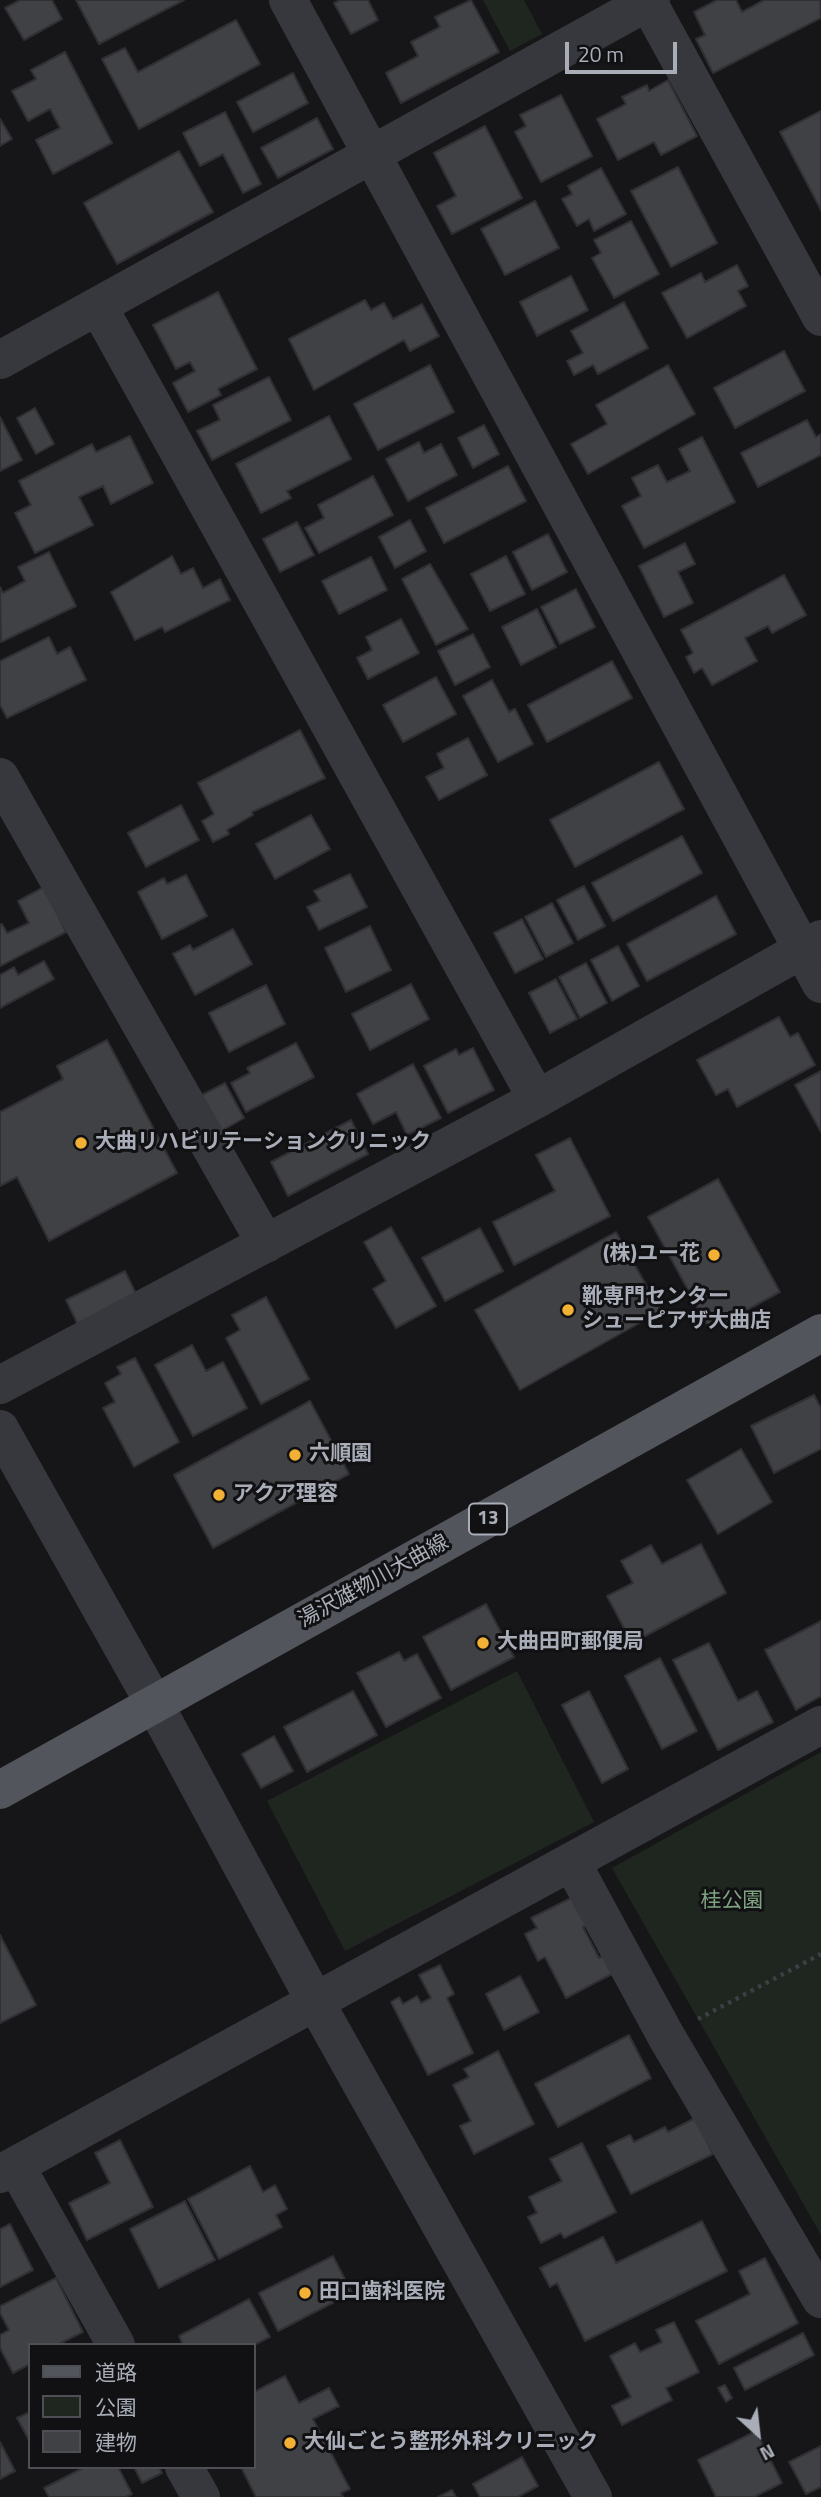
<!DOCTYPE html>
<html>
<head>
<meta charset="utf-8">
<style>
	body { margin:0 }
	#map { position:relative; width:821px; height:2497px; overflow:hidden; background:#161618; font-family:"Titillium Web","Noto Sans JP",sans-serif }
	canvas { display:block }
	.legend { position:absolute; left:28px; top:2343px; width:228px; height:126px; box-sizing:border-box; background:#111113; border:2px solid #4d4f55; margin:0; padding:9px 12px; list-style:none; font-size:21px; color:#a8adb8 }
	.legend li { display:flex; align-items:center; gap:14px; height:35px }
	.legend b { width:35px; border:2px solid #4d4f55 }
	.north { position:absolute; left:723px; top:2399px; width:70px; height:70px; -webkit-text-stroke:5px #111113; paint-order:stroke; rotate:153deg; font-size:19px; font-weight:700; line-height:28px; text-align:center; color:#a8adb8 }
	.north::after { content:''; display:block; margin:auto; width:24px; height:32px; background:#a8adb8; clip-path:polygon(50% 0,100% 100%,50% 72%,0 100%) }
	.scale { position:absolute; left:565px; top:42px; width:112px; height:32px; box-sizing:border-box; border:4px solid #a8adb8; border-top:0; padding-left:9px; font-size:21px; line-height:24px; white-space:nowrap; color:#a8adb8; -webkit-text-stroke:5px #111113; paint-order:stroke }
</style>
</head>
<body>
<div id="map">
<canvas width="821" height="2497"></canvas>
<ul class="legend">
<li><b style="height:9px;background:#53555c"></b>道路</li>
<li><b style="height:19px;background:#1e261f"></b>公園</li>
<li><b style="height:19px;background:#404145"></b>建物</li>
</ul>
<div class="north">N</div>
<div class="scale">20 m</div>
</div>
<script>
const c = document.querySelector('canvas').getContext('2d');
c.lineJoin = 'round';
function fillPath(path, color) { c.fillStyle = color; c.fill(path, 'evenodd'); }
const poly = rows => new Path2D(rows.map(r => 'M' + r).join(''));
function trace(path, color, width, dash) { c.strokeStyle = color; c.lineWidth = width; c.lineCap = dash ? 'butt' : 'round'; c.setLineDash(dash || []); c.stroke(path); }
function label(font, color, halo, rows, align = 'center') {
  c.font = font + ' "Titillium Web","Noto Sans JP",sans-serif'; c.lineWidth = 6; c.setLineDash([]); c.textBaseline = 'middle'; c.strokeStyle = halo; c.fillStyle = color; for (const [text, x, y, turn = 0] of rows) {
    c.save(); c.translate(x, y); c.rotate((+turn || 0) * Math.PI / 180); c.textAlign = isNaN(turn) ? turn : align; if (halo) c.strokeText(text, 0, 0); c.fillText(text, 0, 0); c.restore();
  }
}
fillPath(poly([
	[483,0,524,0,542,34,510,51],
	[517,1671,594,1822,345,1951,267,1801],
	[821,1752,821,2235,612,1868]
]), '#1e261f');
const building = poly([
	[20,0,52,0,62,19,24,40,5,8,20,0],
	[76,0,184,0,99,44,76,0],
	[340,0,368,0,378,20,351,34,334,3,340,0],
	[471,0,499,52,401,103,386,73,418,56,411,42,440,27,435,17,471,0],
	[717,0,736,0,742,12,764,0,820,0,821,18,713,73,696,39,705,35,694,12,717,0],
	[236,20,260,64,139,129,102,59,125,48,138,72,236,20],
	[65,52,112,143,53,174,36,140,60,128,50,109,28,121,12,91,36,79,31,70,65,52],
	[293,73,308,103,253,132,237,102,293,73],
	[668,80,697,136,661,155,654,142,618,160,597,119,626,104,622,97,647,85,649,91,668,80],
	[561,95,592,156,541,182,515,132,526,126,520,115,561,95],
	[821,111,821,210,780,132,821,111],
	[225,112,261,184,243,193,223,154,200,166,183,133,225,112],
	[317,118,333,149,278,178,261,148,317,118],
	[0,119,12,139,0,146,0,119],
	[485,126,522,198,452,234,437,206,456,196,434,153,485,126],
	[179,151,213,212,117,264,84,203,179,151],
	[678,167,717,243,671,267,631,191,678,167],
	[601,168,626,214,594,231,589,219,577,226,562,199,572,194,568,186,601,168],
	[535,201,559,248,505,275,481,229,535,201],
	[631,221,659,274,614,298,592,258,601,253,594,240,631,221],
	[737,265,748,286,738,291,746,306,687,338,662,293,701,273,705,282,737,265],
	[571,276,588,310,537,336,520,302,571,276],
	[218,292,257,369,218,389,221,395,188,412,173,383,195,371,190,362,176,369,153,325,218,292],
	[365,300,371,310,384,303,393,319,422,304,439,336,410,351,404,340,314,390,289,339,365,300],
	[624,302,648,348,598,374,593,365,574,375,567,361,583,353,571,331,624,302],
	[784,351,805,391,735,428,714,388,784,351],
	[430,365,454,412,378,450,354,404,430,365],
	[668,365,695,414,588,474,571,444,607,424,596,405,668,365],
	[269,377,291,420,212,460,197,431,220,420,213,405,269,377],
	[35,408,54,444,36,454,17,418,35,408],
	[329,416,351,459,287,491,291,498,261,513,236,464,329,416],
	[0,417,22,460,0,471,0,417],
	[807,420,816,437,821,434,821,455,758,487,741,453,807,420],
	[484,425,499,454,473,468,458,438,484,425],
	[130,436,153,483,111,504,103,486,79,497,93,525,35,553,15,513,31,505,19,481,92,444,96,452,130,436],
	[702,437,735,502,644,548,622,506,641,496,632,478,658,465,667,482,690,471,679,449,702,437],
	[419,442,424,453,441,444,457,475,408,501,386,459,419,442],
	[508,466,526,501,444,543,426,508,508,466],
	[373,476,393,515,319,553,305,528,324,518,318,505,373,476],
	[410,520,426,551,395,568,379,537,410,520],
	[297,522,314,555,280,572,263,539,297,522],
	[548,534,567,572,532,590,513,552,548,534],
	[685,543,695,564,678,572,693,603,664,617,639,566,685,543],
	[49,552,76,606,1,642,0,587,3,593,25,581,18,567,49,552],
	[172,556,181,574,193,568,203,588,220,579,230,600,165,632,162,627,135,640,111,592,172,556],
	[506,556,525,594,490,611,471,574,506,556],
	[371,557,387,590,339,614,322,581,371,557],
	[430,564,468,629,436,645,402,579,430,564],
	[784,575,806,615,772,633,768,626,745,638,757,661,712,685,702,668,694,673,686,657,693,653,681,630,784,575],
	[576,589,595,627,560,644,541,607,576,589],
	[537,609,556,647,521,665,502,627,537,609],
	[401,619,419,653,368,679,357,658,372,650,366,637,401,619],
	[473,634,490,667,455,685,438,651,473,634],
	[49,637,57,654,70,647,86,680,7,718,0,705,0,661,49,637],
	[612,661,632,698,547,742,528,705,612,661],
	[436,677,456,714,403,742,383,705,436,677],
	[492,680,509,712,515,709,533,744,498,762,463,696,492,680],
	[300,730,325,778,252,812,253,815,227,830,229,834,213,842,202,821,214,814,198,783,300,730],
	[468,738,487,775,439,800,426,777,444,768,437,754,468,738],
	[659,762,684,809,575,867,550,820,659,762],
	[181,805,199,840,146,867,128,833,181,805],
	[311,815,330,849,275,879,256,844,311,815],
	[682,836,702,873,613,921,592,883,682,836],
	[350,874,367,907,319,930,307,907,320,901,314,891,350,874],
	[186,875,207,916,162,939,138,892,164,878,167,884,186,875],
	[584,886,605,926,578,940,557,900,584,886],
	[44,887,66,932,0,966,0,925,2,924,7,933,29,923,18,901,44,887],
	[716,896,736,934,647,981,627,944,716,896],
	[552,903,573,943,546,957,525,917,552,903],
	[522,919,543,959,515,973,494,933,522,919],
	[370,926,391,970,346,992,325,948,370,926],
	[233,929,252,964,195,995,173,954,190,945,193,950,233,929],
	[618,946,639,986,612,1001,591,960,618,946],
	[44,961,54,979,0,1008,0,975,14,967,18,975,44,961],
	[586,963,607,1003,580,1018,559,977,586,963],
	[556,979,577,1019,550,1033,529,993,556,979],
	[411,984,429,1019,370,1050,352,1014,411,984],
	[266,985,285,1024,229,1052,209,1013,266,985],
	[779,1017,790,1037,798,1033,815,1065,737,1107,728,1089,716,1095,697,1060,779,1017],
	[107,1040,177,1173,49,1241,17,1177,0,1186,0,1112,63,1079,57,1066,107,1040],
	[296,1043,314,1077,246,1112,231,1083,250,1073,247,1068,296,1043],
	[473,1048,494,1090,448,1113,424,1066,456,1049,459,1055,473,1048],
	[413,1064,441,1118,407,1135,396,1112,373,1124,357,1094,413,1064],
	[821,1071,821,1132,795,1085,821,1071],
	[225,1083,244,1118,218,1133,198,1097,225,1083],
	[351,1120,368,1154,288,1196,271,1162,351,1120],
	[570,1138,610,1216,514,1265,493,1222,555,1191,536,1155,570,1138],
	[718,1179,780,1292,710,1330,648,1217,718,1179],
	[391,1227,436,1306,396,1328,373,1289,386,1281,364,1242,391,1227],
	[480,1228,503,1271,445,1301,422,1258,480,1228],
	[616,1232,661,1311,520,1390,475,1310,616,1232],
	[125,1271,138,1298,79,1327,66,1300,125,1271],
	[266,1297,309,1379,261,1404,226,1338,240,1330,232,1315,266,1297],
	[192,1345,206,1371,223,1362,247,1408,193,1436,155,1365,192,1345],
	[135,1358,179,1442,134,1467,103,1408,115,1402,105,1383,121,1374,117,1367,135,1358],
	[814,1395,821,1408,821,1449,774,1473,751,1426,814,1395],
	[310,1401,349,1474,213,1548,174,1475,310,1401],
	[741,1449,772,1502,718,1534,687,1480,741,1449],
	[701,1544,726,1593,632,1643,607,1596,633,1583,621,1561,651,1545,662,1564,701,1544],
	[486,1604,514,1657,451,1690,423,1637,486,1604],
	[821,1621,821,1696,796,1710,765,1650,821,1621],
	[709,1643,738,1701,757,1691,773,1722,718,1750,673,1660,709,1643],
	[399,1652,404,1661,417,1654,441,1698,386,1727,357,1673,399,1652],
	[660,1658,697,1731,662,1749,625,1676,660,1658],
	[353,1691,377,1735,307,1772,284,1727,353,1691],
	[589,1691,628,1769,602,1783,562,1705,589,1691],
	[274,1736,293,1771,261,1788,242,1754,274,1736],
	[573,1897,588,1925,583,1927,599,1958,603,1956,612,1974,566,1998,545,1957,538,1961,525,1934,537,1928,531,1918,573,1897],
	[0,1935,36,2005,0,2023,0,1935],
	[440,1965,454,1994,447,1998,473,2053,428,2075,391,2002,399,1997,403,2004,417,1996,421,2003,431,1998,419,1975,440,1965],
	[520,1976,539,2012,504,2030,486,1994,520,1976],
	[629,2035,651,2078,558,2127,535,2084,629,2035],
	[498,2051,534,2124,474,2154,460,2126,471,2121,453,2085,469,2077,464,2069,498,2051],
	[695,2118,713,2154,631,2194,607,2146,630,2135,634,2142,665,2127,668,2132,695,2118],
	[120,2140,153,2207,87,2240,69,2203,110,2183,95,2153,120,2140],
	[582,2143,616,2212,564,2238,561,2233,541,2243,528,2217,537,2213,529,2197,562,2181,550,2159,582,2143],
	[250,2166,263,2192,275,2185,287,2209,276,2215,282,2227,219,2259,188,2199,250,2166],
	[185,2201,215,2260,159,2288,130,2229,185,2201],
	[702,2221,727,2271,585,2341,557,2283,550,2287,540,2268,603,2237,616,2263,702,2221],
	[10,2224,33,2270,0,2287,0,2229,10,2224],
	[333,2256,352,2293,278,2331,259,2293,333,2256],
	[765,2258,798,2323,719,2364,696,2321,750,2294,739,2271,765,2258],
	[56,2278,83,2332,57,2345,30,2345,30,2364,13,2373,0,2348,0,2335,9,2330,0,2313,0,2306,56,2278],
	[249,2299,270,2337,254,2345,183,2345,179,2336,249,2299],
	[674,2322,699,2372,666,2388,672,2400,622,2425,612,2406,631,2397,610,2356,635,2343,640,2352,662,2342,656,2330,674,2322],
	[803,2333,814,2355,745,2390,734,2368,803,2333],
	[285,2376,299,2403,329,2388,339,2406,313,2419,350,2489,341,2493,343,2497,256,2497,241,2467,254,2467,254,2392,285,2376],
	[725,2385,732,2398,726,2402,718,2388,725,2385],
	[30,2412,30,2442,17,2418,30,2412],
	[756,2431,782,2483,754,2497,716,2497,698,2460,756,2431],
	[0,2442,15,2471,0,2479,0,2442],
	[821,2446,821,2487,806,2494,789,2462,821,2446],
	[522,2457,538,2486,518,2497,480,2497,473,2484,522,2457],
	[85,2467,118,2467,132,2494,126,2497,49,2497,44,2488,85,2467],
	[134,2467,159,2467,162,2473,142,2483,134,2467],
	[452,2490,456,2497,438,2497,452,2490]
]);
fillPath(building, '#404145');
trace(building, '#303034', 2);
trace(poly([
	[698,2019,821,1954]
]), '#3d3f44', 4.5, [3.5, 5]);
trace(poly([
	[288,0,821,984],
	[648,2,821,317],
	[98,306,537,1099],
	[0,360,651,0],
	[0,777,266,1244],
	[0,1385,537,1099,821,939],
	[0,1429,155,1705,316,2003,593,2497],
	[572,1863,666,2036,821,2299],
	[16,2166,116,2345],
	[0,2174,821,1725],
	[184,2467,201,2497]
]), '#37383d', 38);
trace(poly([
	[0,1790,821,1333]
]), '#53555c', 38);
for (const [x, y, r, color] of [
	[81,1143,7,"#f2b134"],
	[714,1255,7,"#f2b134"],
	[568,1310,7,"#f2b134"],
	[295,1455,7,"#f2b134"],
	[219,1495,7,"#f2b134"],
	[483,1643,7,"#f2b134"],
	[305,2293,7,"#f2b134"],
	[290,2443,7,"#f2b134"]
]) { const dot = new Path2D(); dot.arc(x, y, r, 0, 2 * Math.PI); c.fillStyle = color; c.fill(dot); trace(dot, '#111113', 2.5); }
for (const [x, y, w] of [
	[488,1519,38]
]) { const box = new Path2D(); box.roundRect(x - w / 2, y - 15.5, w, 31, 5); c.fillStyle = '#111113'; c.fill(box); trace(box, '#a8adb8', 2); }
label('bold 19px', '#a8adb8', null, [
	["13",488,1519]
]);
label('bold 21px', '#a8adb8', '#111113', [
	["大曲リハビリテーションクリニック",95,1143],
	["(株)ユー花",700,1255,"right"],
	["靴専門センター",582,1298],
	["シューピアザ大曲店",582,1322],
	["六順園",309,1455],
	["アクア理容",233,1495],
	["大曲田町郵便局",497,1643],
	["田口歯科医院",319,2293],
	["大仙ごとう整形外科クリニック",304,2443]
], 'left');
label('21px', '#a8adb8', '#111113', [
	["湯沢雄物川大曲線",374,1582,-29]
]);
label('21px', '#7fa381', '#111113', [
	["桂公園",732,1902]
]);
</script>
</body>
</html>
